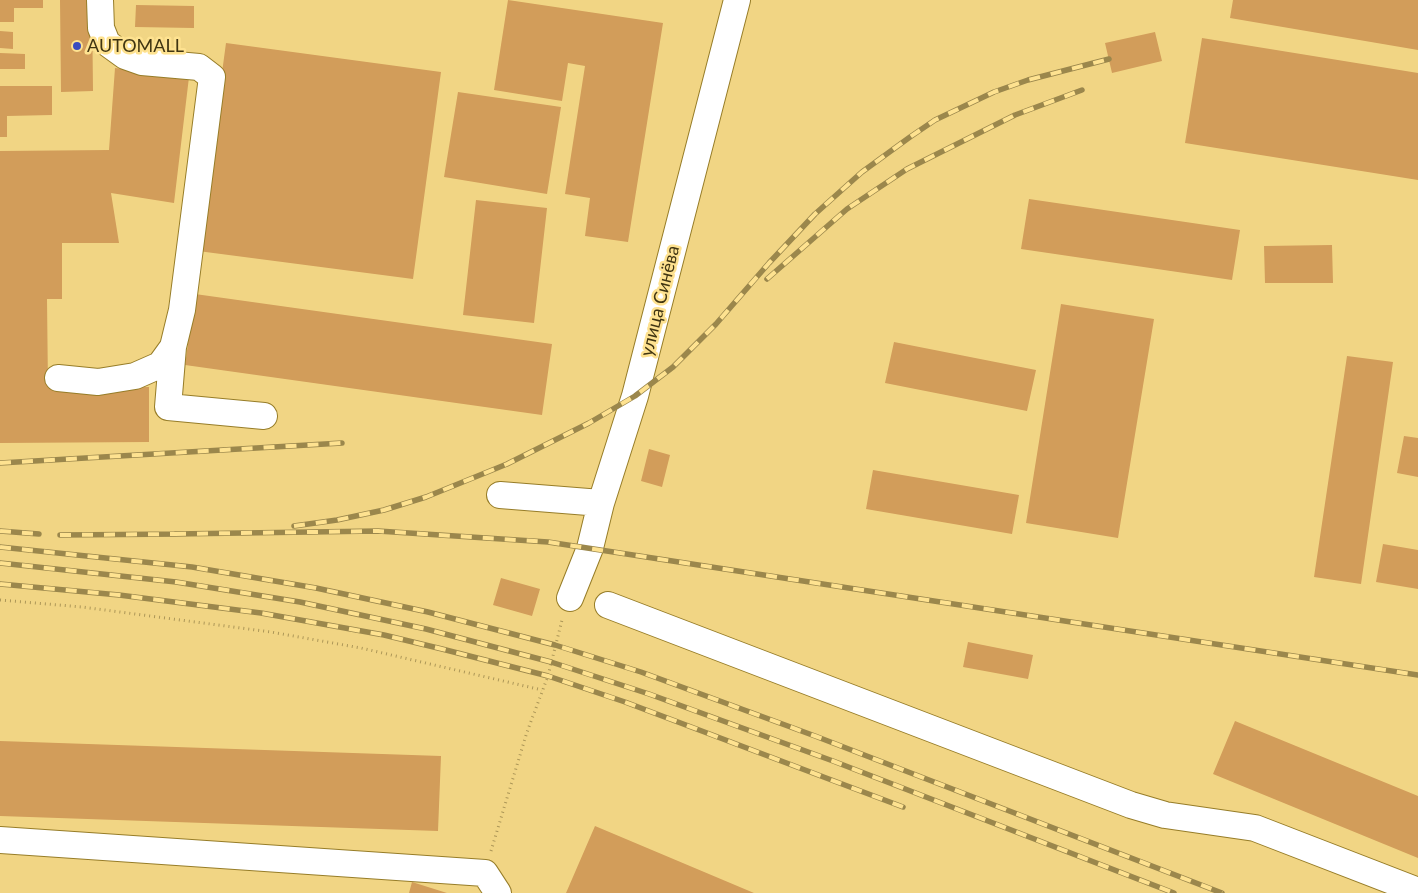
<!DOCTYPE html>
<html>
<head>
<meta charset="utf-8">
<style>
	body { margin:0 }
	canvas { display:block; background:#f1d584 }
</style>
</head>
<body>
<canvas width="1418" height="893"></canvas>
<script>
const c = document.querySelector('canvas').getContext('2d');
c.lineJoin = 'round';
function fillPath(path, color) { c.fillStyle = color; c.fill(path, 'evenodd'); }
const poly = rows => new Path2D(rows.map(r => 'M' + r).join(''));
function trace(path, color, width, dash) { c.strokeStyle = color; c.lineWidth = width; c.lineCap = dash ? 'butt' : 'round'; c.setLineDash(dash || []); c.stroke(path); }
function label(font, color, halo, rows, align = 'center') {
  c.font = font + ' Lato,sans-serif'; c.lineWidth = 5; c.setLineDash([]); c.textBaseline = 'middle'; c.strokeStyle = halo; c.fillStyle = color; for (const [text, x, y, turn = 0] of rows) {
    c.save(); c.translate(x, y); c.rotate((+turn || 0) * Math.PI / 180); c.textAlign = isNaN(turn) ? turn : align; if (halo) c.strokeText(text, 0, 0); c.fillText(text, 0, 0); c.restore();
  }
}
fillPath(poly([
	[0,0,43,0,43,8,14,8,14,22,0,22],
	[60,0,92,0,93,91,61,92],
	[508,0,663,23,628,242,585,236,590,198,565,194,585,66,568,63,562,101,494,90],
	[1233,0,1418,0,1418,50,1230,18],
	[136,5,194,6,194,28,135,27],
	[0,31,13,32,13,49,0,48],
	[1155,32,1162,61,1112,73,1105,43],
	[1202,38,1418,73,1418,180,1185,143],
	[226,43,441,72,413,279,198,251],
	[0,53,25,54,25,69,0,69],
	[115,68,189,77,174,203,111,193,119,243,62,243,62,299,47,299,48,388,149,387,149,442,0,443,0,151,109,150],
	[0,86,52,86,52,115,7,116,7,137,0,137],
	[458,92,561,107,547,194,444,177],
	[1029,199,1240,230,1232,280,1021,249],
	[476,200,547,208,534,323,463,315],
	[1332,245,1333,283,1265,283,1264,246],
	[195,294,552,344,542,415,185,365],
	[1061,304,1154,319,1118,538,1026,523],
	[894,342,1036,370,1027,411,885,383],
	[1347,356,1393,362,1361,584,1314,577],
	[1404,436,1418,438,1418,477,1397,473],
	[649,449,670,455,662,487,641,481],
	[873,470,1019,495,1012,534,866,509],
	[1383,544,1418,550,1418,589,1376,582],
	[501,578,540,589,532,616,493,605],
	[968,642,1033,655,1028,679,963,667],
	[1235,721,1418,796,1418,858,1213,774],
	[0,741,441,756,438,831,0,816],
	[595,826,754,893,566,893],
	[412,882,447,893,409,893]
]), '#d29d5a');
const minor = poly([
	[173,347,168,407,264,416],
	[58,378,98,382,135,376,160,365,173,347,182,310,212,77,199,67,142,62,125,56,107,43,101,28,100,0],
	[500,495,601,503],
	[570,598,590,548,601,503,635,396,737,0],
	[608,605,1131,805,1165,815,1255,828,1418,891],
	[0,840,485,873,498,893]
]);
trace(minor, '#977d28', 28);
trace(poly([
	[0,600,82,607,271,632,361,648,542,690],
	[491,851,527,732,548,676,562,620]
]), '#ac9657', 3, [1, 4]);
trace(minor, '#fff', 26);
const rail = poly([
	[767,279,847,209,907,169,1015,115,1082,90],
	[0,463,342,443],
	[294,526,337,520,384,510,426,497,507,464,589,423,635,396,673,367,716,324,769,263,815,214,862,172,910,137,935,120,994,92,1028,80,1109,59],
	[0,531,39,534],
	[175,534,378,531,548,542,1418,675],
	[60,535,182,534],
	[0,547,192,567,316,588,428,612,555,645,641,672,815,736,1222,893],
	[0,563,176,582,300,602,426,629,551,662,649,694,833,761,1174,893],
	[0,584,119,595,261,613,384,635,442,649,548,676,625,702,903,807]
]);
trace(rail, '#9b874c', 5.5);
trace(rail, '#fee290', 4, [11]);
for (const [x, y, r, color] of [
	[77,46,5,"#3a4cbf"]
]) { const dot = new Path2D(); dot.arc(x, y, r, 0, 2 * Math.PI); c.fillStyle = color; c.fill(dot); trace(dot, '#fee290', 2); }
label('18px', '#403512', '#fee290', [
	["AUTOMALL",87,46]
], 'left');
label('18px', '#403512', '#fee290', [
	["улица Синёва",660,301,-76]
]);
</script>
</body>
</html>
